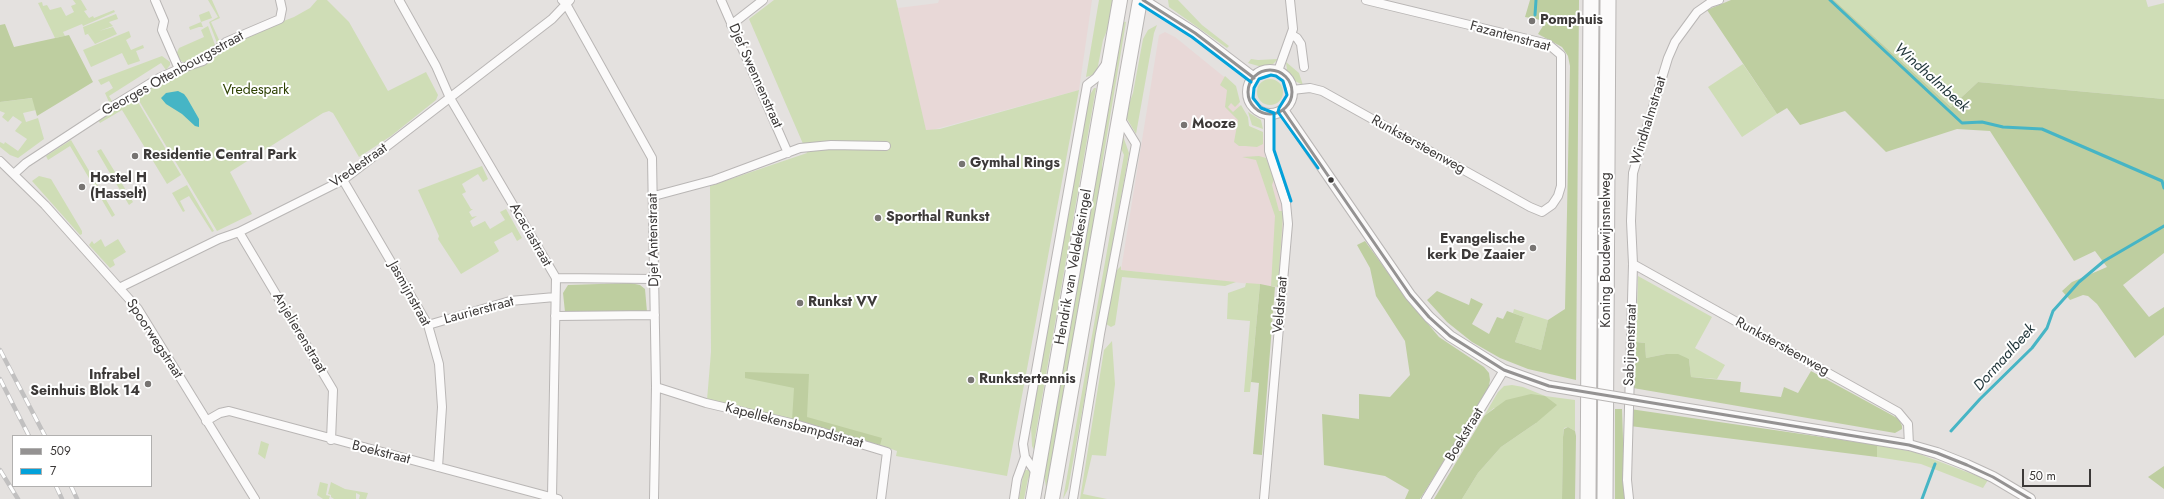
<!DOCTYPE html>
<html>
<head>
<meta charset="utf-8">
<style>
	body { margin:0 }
	#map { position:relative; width:2164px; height:499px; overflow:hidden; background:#e4e1df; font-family:Jost,sans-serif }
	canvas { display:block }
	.legend { position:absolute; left:12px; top:435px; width:140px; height:52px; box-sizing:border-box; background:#fff; border:1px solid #b1b0af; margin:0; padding:5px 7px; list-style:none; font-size:12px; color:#3c3938 }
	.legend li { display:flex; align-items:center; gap:8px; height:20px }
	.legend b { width:20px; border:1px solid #b1b0af }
	.scale { position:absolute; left:2022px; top:469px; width:69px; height:18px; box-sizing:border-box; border:2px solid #3c3938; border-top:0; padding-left:5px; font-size:12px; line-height:14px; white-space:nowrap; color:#3c3938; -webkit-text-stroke:3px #fff; paint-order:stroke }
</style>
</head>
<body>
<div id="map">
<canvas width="2164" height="499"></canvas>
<ul class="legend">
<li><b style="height:5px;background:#949292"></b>509</li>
<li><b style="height:5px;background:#03a1da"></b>7</li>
</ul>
<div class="scale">50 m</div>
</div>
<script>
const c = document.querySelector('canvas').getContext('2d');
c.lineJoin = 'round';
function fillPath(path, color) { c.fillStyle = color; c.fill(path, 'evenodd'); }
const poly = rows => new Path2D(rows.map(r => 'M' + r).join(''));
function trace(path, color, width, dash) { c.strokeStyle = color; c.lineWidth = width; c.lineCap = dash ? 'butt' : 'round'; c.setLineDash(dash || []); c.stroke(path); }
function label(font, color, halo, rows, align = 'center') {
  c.font = font + ' Jost,sans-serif'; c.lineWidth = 4; c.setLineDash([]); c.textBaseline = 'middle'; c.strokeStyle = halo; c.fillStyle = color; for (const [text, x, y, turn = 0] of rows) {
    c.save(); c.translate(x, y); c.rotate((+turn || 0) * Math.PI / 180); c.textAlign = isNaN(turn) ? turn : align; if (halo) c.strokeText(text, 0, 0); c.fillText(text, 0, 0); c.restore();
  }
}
fillPath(poly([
	[939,0,1092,0,1079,90,925,132,898,8,938,3],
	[1165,32,1175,37,1228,80,1249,126,1263,132,1265,157,1281,196,1285,222,1279,287,1121,270,1159,35]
]), '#e8d8d7');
fillPath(poly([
	[73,0,81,0,87,10,84,11,89,18,93,16,94,18,114,10,115,12,83,26,82,24,63,32,65,36,55,38,38,3,42,2,43,6,47,5,50,10,61,7,66,16,74,12,71,6,76,4],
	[208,0,212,0,220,18,211,22,220,42,217,43,209,22,218,17],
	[317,0,327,0,349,22,388,91,426,72,438,95,436,100,391,136,359,157,333,113,329,111,323,113,230,172,252,214,217,231,135,94,164,77,205,62,227,43,294,17,310,8],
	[774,0,896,0,926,130,940,129,1079,90,1007,476,896,456,897,451,880,445,707,400,711,352,710,186,807,153,749,19],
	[1099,0,1114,0,1111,21,1103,40,1097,71,1093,75,1086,77],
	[1168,0,1178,0,1202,25,1229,46,1227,48,1169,7],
	[1834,0,2146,0,2148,7,2164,3,2164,99,1978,82,1951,107],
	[209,11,212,18,201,22,203,27,199,27,190,30,189,27,201,22,199,15],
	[116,14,118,19,109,22,113,26,99,31,113,27,117,34,95,44,88,34,93,32,85,35,83,27],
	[1122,21,1126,22,1102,165,1103,185,1047,499,1044,499,1046,487,1044,475],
	[1157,25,1154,33,1136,134,1126,117,1127,109,1133,93,1143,39,1148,30],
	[208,26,215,45,209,51,210,54,186,64,175,57,179,48,204,37,201,30],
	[129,31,131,37,126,40,131,50,143,45,144,48,136,51,140,61,128,65,122,53,91,67,83,50],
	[162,56,170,62,170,65,166,70,161,63,109,96,112,101,109,102,105,93,113,88,109,81,101,85,98,80],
	[1251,59,1258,60,1278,59,1273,64,1262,67,1248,63],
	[1286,62,1299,73,1303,85,1293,80,1287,70],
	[1743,64,1777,114,1742,137,1708,87],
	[1225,76,1236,86,1240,102,1235,107,1231,103,1228,107,1233,112,1241,105,1248,117,1249,126,1263,132,1263,144,1257,147,1245,146,1239,146,1234,142,1238,120,1225,107,1227,90,1220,85],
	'1257 92a13 13 0 1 1 26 0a13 13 0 1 1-26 0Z',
	[1094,88,1096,88,1035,438,1037,447,1035,452,1032,446,1031,425,1088,98],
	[135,97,181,175,167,184,122,110,100,123,98,120],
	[33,98,36,110,23,113,26,122,38,118,44,139,18,158,10,155,0,147,0,142,4,144,5,142,18,151,27,139,15,131,22,122,13,116,8,122,2,117,5,113,0,111,0,102],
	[1248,112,1261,120,1263,129,1252,125],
	[1123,136,1129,153,1068,489,1063,499,1124,155,1120,146],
	[71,140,115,215,112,217,70,146,48,160,46,156],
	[101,149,115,172,111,175,97,151],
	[1259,156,1266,158,1274,179,1272,185,1279,211,1283,211,1283,216,1278,287,1271,286,1275,216,1256,160,1242,157],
	[482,166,488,179,483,182,478,174,462,184,466,192,462,194,471,209,473,209,469,212,472,217,477,216,470,221,473,227,485,221,490,229,505,220,500,212,506,209,522,238,517,241,512,232,494,242,499,251,498,252,461,274,438,239,439,236,418,190],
	[39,176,51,179,82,231,82,234,80,235,32,181],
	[118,177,133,202,129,205,114,180],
	[187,185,214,231,212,232,189,196,180,201,185,211,183,212,172,193],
	[101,239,105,247,118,239,126,252,113,260,115,265,110,268,89,245,92,241,94,244],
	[1121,266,1121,270,1236,282,1225,286,1122,277,1115,325,1111,327,1106,324,1105,320,1116,271],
	[1638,276,1712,317,1695,348,1725,365,1717,379,1691,377,1689,359,1666,354,1646,358,1645,343,1636,342],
	[1246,283,1260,284,1250,392,1244,392,1250,321,1227,319,1228,293,1245,287],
	[1514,309,1548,320,1541,350,1515,342,1524,317,1513,313],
	[1112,341,1115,384,1106,456,1092,455,1083,494,1107,499,1080,499,1104,350],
	[1512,385,1523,387,1545,396,1575,400,1575,431,1568,427,1564,428,1563,437,1562,499,1462,499,1478,473,1501,447,1536,423,1494,408,1484,416,1498,392,1504,386],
	[261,441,269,444,265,459,258,454],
	[1877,445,1914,452,1988,480,1983,488,1921,464,1877,457],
	[1024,470,1030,470,1031,475,1028,479,1024,499,1019,499],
	[320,482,328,484,326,495,330,496,329,499,323,499,317,495],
	[331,482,345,489,368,493,366,499,359,499,360,495,356,493,356,499,334,499,331,497,331,495,328,494]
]), '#cfddb6');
fillPath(poly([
	[1530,0,1579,0,1576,380,1528,369,1500,358,1472,342,1447,322,1427,300,1437,291,1469,305,1471,298,1483,304,1472,324,1489,334,1497,317,1503,319,1507,311,1524,317,1515,342,1541,350,1548,320,1565,309,1570,66,1568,56,1562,47,1538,34,1546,21,1525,17],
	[1731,0,1834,0,1951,107,1978,82,2164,99,2164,253,2123,285,2149,317,2164,307,2164,335,2135,358,2097,304,2088,296,2083,295,2070,300,2062,291,2072,282,2107,267,2095,251,2074,261,1990,131,1957,129,1886,152,1845,111,1800,125,1787,108,1777,114,1707,10],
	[5,24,14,47,69,35,93,82,37,116,32,98,0,102,0,25],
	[1365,241,1407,299,1439,337,1484,367,1489,373,1490,380,1488,391,1420,499,1405,499,1409,490,1385,476,1324,465,1322,414,1359,419,1359,394,1390,397,1410,375,1405,341,1376,296,1370,268,1357,245],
	[630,283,640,285,645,289,647,312,565,312,563,293,568,285],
	[1260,284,1275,287,1262,455,1253,454,1259,383,1251,382],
	[1636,342,1645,343,1646,358,1666,354,1678,354,1689,359,1691,377,1741,382,1740,392,1781,397,1784,387,1798,393,1811,371,1899,419,1902,426,1902,429,1895,433,1633,388],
	[745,372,809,374,807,417,882,438,880,445,792,421,794,388,745,378],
	[1531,394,1545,396,1557,405,1536,423,1501,447,1478,473,1462,499,1434,499,1484,416,1506,400],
	[1615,409,1622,409,1625,499,1615,499],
	[1630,409,1877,445,1877,457,1630,426],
	[1568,427,1575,431,1576,436,1575,499,1562,499,1563,437,1564,429],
	[2164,466,2164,489,2148,477]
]), '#becea0');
fillPath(poly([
	[178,91,184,94,187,98,199,119,199,127,195,126,182,114,166,104,161,98,166,93]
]), '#46b5c5');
trace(poly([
	[1830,0,1962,123,1982,122,2003,127,2042,129,2162,181,2164,188],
	[1535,15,1536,0],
	[1951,431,1980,399,2032,348,2047,328,2053,311,2079,282,2104,261,2164,226],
	[1922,499,1935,464]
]), '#46b5c5', 3);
const minor = poly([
	[155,0,164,21,162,30,179,69],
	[399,0,436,66,450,98,556,278,552,497],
	[562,0,566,4,652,158,656,387,654,499],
	[721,0,788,153],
	[731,25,763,0],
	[1292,35,1297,38,1301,44,1304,67],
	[1278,71,1293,29,1290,0],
	[1292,90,1310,88,1322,91,1530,207,1542,212,1552,205,1558,196,1561,186,1561,55,1548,44,1366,0],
	[0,161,45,205,138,309,255,499],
	[15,173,26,163,110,108,159,78,179,69,203,61,226,42,280,19,282,9,280,0],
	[343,180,428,325,439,364,442,407,438,467],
	[654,196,714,180,800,148,831,145,886,146],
	[239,232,333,390,331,440],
	[1633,264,1898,412,1908,424,1909,445],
	[556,278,654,279],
	[119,288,219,239,239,232,343,180,552,19,570,0],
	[555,316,655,315],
	[428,325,510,301,555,297],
	[656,387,706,403,795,424,887,452,881,499],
	[206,421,220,413,229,411,558,499],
	[1037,474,1025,457,1023,444,1087,85,1096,78,1106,64],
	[1014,499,1017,479,1025,457],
	[1073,499,1100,334,1136,144,1120,118],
	[1264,499,1288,224,1286,203,1269,151,1269,115],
	[1426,499,1504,370],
	[1629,499,1627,480,1633,264,1631,221,1633,173,1668,58,1675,42,1697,12,1710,3,1719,0]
]);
const tertiary = poly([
	[1143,0,1195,33,1254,78],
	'1248 92a22 22 0 1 1 44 0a22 22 0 1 1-44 0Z',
	[1283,110,1410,295,1429,317,1450,336,1504,370,1549,386],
	[1658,404,1909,445,1937,453,1967,465,1993,477,2030,499]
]);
const trunk = poly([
	[1033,499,1120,0],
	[1052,499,1140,0]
]);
const motorway = poly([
	[1588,499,1591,0],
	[1605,499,1608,0]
]);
trace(minor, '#b9b6b5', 10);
trace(tertiary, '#b9b6b5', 12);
trace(trunk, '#b9b6b5', 16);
trace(motorway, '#b9b6b5', 17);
trace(minor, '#fbfafa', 8);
trace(tertiary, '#fbfafa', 10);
trace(trunk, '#fbfafa', 14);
trace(motorway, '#fbfafa', 15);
const rail = poly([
	[0,350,45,436],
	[0,379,29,436],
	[0,470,18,499],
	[56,486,62,499],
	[71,486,77,499]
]);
trace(rail, '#c1c0c0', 4.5);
trace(rail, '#fff', 3, [9]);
const tertiaryBridge = poly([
	[1549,386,1658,404]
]);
trace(tertiaryBridge, '#b9b6b5', 12, []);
trace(tertiaryBridge, '#fbfafa', 10);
trace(poly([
	[1143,0,1195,33,1254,78],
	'1248 92a22 22 0 1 1 44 0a22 22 0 1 1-44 0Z',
	[1283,110,1410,295,1429,317,1450,336,1504,370,1549,386,1909,445,1937,453,1967,465,1993,477,2030,499]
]), '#949292', 3);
trace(poly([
	[1140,4,1192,37,1251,82],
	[1291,201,1274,150,1274,113,1261,108,1253,98,1254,88,1259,79,1271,75,1276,76,1283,81,1287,95,1279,108,1278,112,1318,168]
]), '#03a1da', 3);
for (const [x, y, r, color] of [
	[1532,21,4,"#777472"],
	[1184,125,4,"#777472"],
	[135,156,4,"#777472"],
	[962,164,4,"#777472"],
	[1331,180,3.5,"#3c3938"],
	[82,187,4,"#777472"],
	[878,218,4,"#777472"],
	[1533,248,4,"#777472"],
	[800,303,4,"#777472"],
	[971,380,4,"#777472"],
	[148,384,4,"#777472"]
]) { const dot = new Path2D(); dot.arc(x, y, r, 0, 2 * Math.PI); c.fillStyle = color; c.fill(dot); trace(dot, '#fff', 1.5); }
label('bold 14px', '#3c3938', '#fff', [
	["Pomphuis",1540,21],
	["Mooze",1192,125],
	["Residentie Central Park",143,156],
	["Gymhal Rings",970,164],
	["Hostel H",90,179],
	["(Hasselt)",90,195],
	["Sporthal Runkst",886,218],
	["Evangelische",1525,240,"right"],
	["kerk De Zaaier",1525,256,"right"],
	["Runkst VV",808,303],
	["Infrabel",140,376,"right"],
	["Seinhuis Blok 14",140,392,"right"],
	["Runkstertennis",979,380]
], 'left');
label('14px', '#3c3938', '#fff', [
	["Fazantenstraat",1510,37,15],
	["Georges Ottenbourgsstraat",173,74,-29],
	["Djef Swennenstraat",755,76,66],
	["Windhalmstraat",1649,121,-73],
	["Runkstersteenweg",1418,145,29],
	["Vredestraat",359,166,-35],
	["Acaciastraat",530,235,60],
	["Djef Antenstraat",654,240,-91],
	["Koning Boudewijnsnelweg",1607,250,-90],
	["Hendrik van Veldekesingel",1074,267,-80],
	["Jasmijnstraat",409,294,61],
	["Veldstraat",1281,305,-85],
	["Laurierstraat",479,311,-15],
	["Anjelierenstraat",299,333,59],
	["Spoorwegstraat",154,339,57],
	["Sabijnenstraat",1631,345,-88],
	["Runkstersteenweg",1782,347,29],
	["Kapellekensbampdstraat",794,426,15],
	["Boekstraat",1465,435,-59],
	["Boekstraat",381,453,14]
]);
label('14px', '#2d4002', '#fff', [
	["Vredespark",256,91]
]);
label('italic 15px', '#1f3439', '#fff', [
	["Windhalmbeek",1931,78,42],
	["Dormaalbeek",2005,358,-48]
]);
</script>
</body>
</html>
